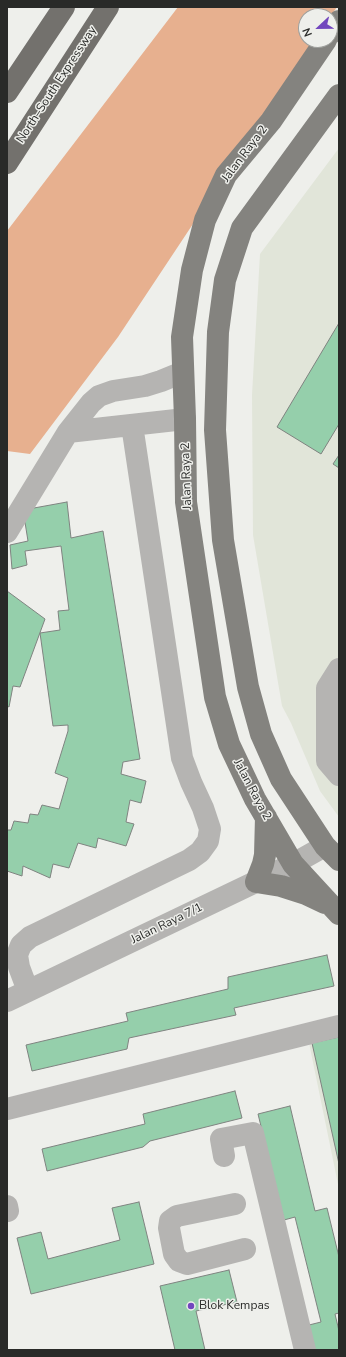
<!DOCTYPE html>
<html>
<head>
<meta charset="utf-8">
<style>
	body { margin:0 }
	#map { position:relative; width:346px; height:1357px; overflow:hidden; background:#eeefeb; font-family:"Nunito Sans",sans-serif }
	canvas { display:block }
	.frame { position:absolute; inset:0; border:8px solid #292a28; pointer-events:none }
	.north { position:absolute; left:298px; top:8px; width:40px; height:40px; box-sizing:border-box; background:#eeefeb; border:1px solid #9fa09d; border-radius:50%; rotate:248deg; font-size:11px; font-weight:700; line-height:16px; text-align:center; color:#292a28 }
	.north::after { content:''; display:block; margin:auto; width:14px; height:18px; background:#7246be; clip-path:polygon(50% 0,100% 100%,50% 72%,0 100%) }
</style>
</head>
<body>
<div id="map">
<canvas width="346" height="1357"></canvas>
<div class="frame"></div>
<div class="north">N</div>
</div>
<script>
const c = document.querySelector('canvas').getContext('2d');
c.lineJoin = 'round';
function fillPath(path, color) { c.fillStyle = color; c.fill(path, 'evenodd'); }
const poly = rows => new Path2D(rows.map(r => 'M' + r).join(''));
function trace(path, color, width, dash) { c.strokeStyle = color; c.lineWidth = width; c.lineCap = dash ? 'butt' : 'round'; c.setLineDash(dash || []); c.stroke(path); }
function label(font, color, halo, rows, align = 'center') {
  c.font = font + ' "Nunito Sans",sans-serif'; c.lineWidth = 3; c.setLineDash([]); c.textBaseline = 'middle'; c.strokeStyle = halo; c.fillStyle = color; for (const [text, x, y, turn = 0] of rows) {
    c.save(); c.translate(x, y); c.rotate((+turn || 0) * Math.PI / 180); c.textAlign = isNaN(turn) ? turn : align; if (halo) c.strokeText(text, 0, 0); c.fillText(text, 0, 0); c.restore();
  }
}
fillPath(poly([
	[339,148,339,817,320,791,291,723,282,706,253,535,252,395,260,254],
	[339,1031,339,1189,308,1038]
]), '#e1e5d9');
fillPath(poly([
	[178,7,337,7,330,17,306,16,306,40,315,40,118,337,30,454,7,451,7,231]
]), '#e7b08f');
const building = poly([
	[339,323,339,424,321,454,277,427,339,323],
	[339,455,339,468,333,464,339,455],
	[67,502,71,538,103,531,140,759,123,762,121,774,146,781,141,803,130,800,126,822,134,824,126,846,98,838,96,848,78,843,69,868,53,864,50,878,23,866,22,876,7,871,7,830,11,830,14,821,28,823,30,814,38,815,42,805,59,809,68,778,55,773,68,731,68,725,53,726,40,633,60,630,58,611,69,610,61,546,25,551,27,565,12,569,10,545,28,541,23,510,67,502],
	[7,591,45,619,20,687,13,686,9,707,7,706,7,591],
	[327,955,334,986,234,1008,236,1015,129,1038,127,1049,32,1071,26,1045,128,1021,126,1013,228,989,228,977,327,955],
	[339,1037,339,1164,312,1043,339,1037],
	[235,1091,242,1118,150,1141,143,1147,47,1171,42,1149,145,1124,143,1114,235,1091],
	[290,1106,315,1211,327,1208,339,1257,339,1313,335,1314,339,1331,339,1350,311,1350,305,1326,321,1322,295,1217,284,1220,258,1114,290,1106],
	[139,1202,154,1264,31,1294,17,1238,41,1232,48,1259,120,1240,112,1208,139,1202],
	[229,1270,237,1302,196,1311,205,1350,175,1350,160,1286,229,1270]
]);
fillPath(building, '#95cfab');
trace(building, '#7f8380', 1);
trace(poly([
	[68,432,185,419],
	[7,532,68,432,91,403,99,396,113,391,145,386,161,381,183,372],
	[339,669,327,688,327,761,339,775],
	[28,991,19,967,17,955,21,945,30,937,189,860,200,852,208,841,210,829,203,808,191,782,182,758,132,425],
	[7,1001,293,864,325,846],
	[7,1109,339,1026],
	[224,1156,221,1139,253,1133,305,1350],
	[235,1204,177,1216,170,1221,169,1228,174,1254,179,1261,187,1264,245,1249],
	[7,1206,8,1211]
]), '#b5b4b2', 22);
trace(poly([
	[330,34,339,21],
	[326,40,271,121,226,175,205,220,192,270,182,337,185,419,186,502,215,697,229,744,255,799,293,864,339,914],
	[339,95,242,228,225,280,218,332,215,430,223,540,248,687,261,734,281,779,325,846,339,860],
	[266,817,265,855,263,864,256,882,281,886,306,894,325,903]
]), '#84837f', 22);
trace(poly([
	[7,92,64,7],
	[7,163,108,7]
]), '#73716d', 22);
for (const [x, y, r, color] of [
	[191,1306,4,"#7246be"]
]) { const dot = new Path2D(); dot.arc(x, y, r, 0, 2 * Math.PI); c.fillStyle = color; c.fill(dot); trace(dot, '#eeefeb', 1.5); }
label('12px', '#292a28', '#eeefeb', [
	["North–South Expressway",57,85,-57],
	["Jalan Raya 2",245,154,-53],
	["Jalan Raya 2",187,476,-92],
	["Jalan Raya 2",252,790,62],
	["Jalan Raya 7/1",167,924,-26]
]);
label('12px', '#292a28', '#eeefeb', [
	["Blok Kempas",199,1306]
], 'left');
</script>
</body>
</html>
